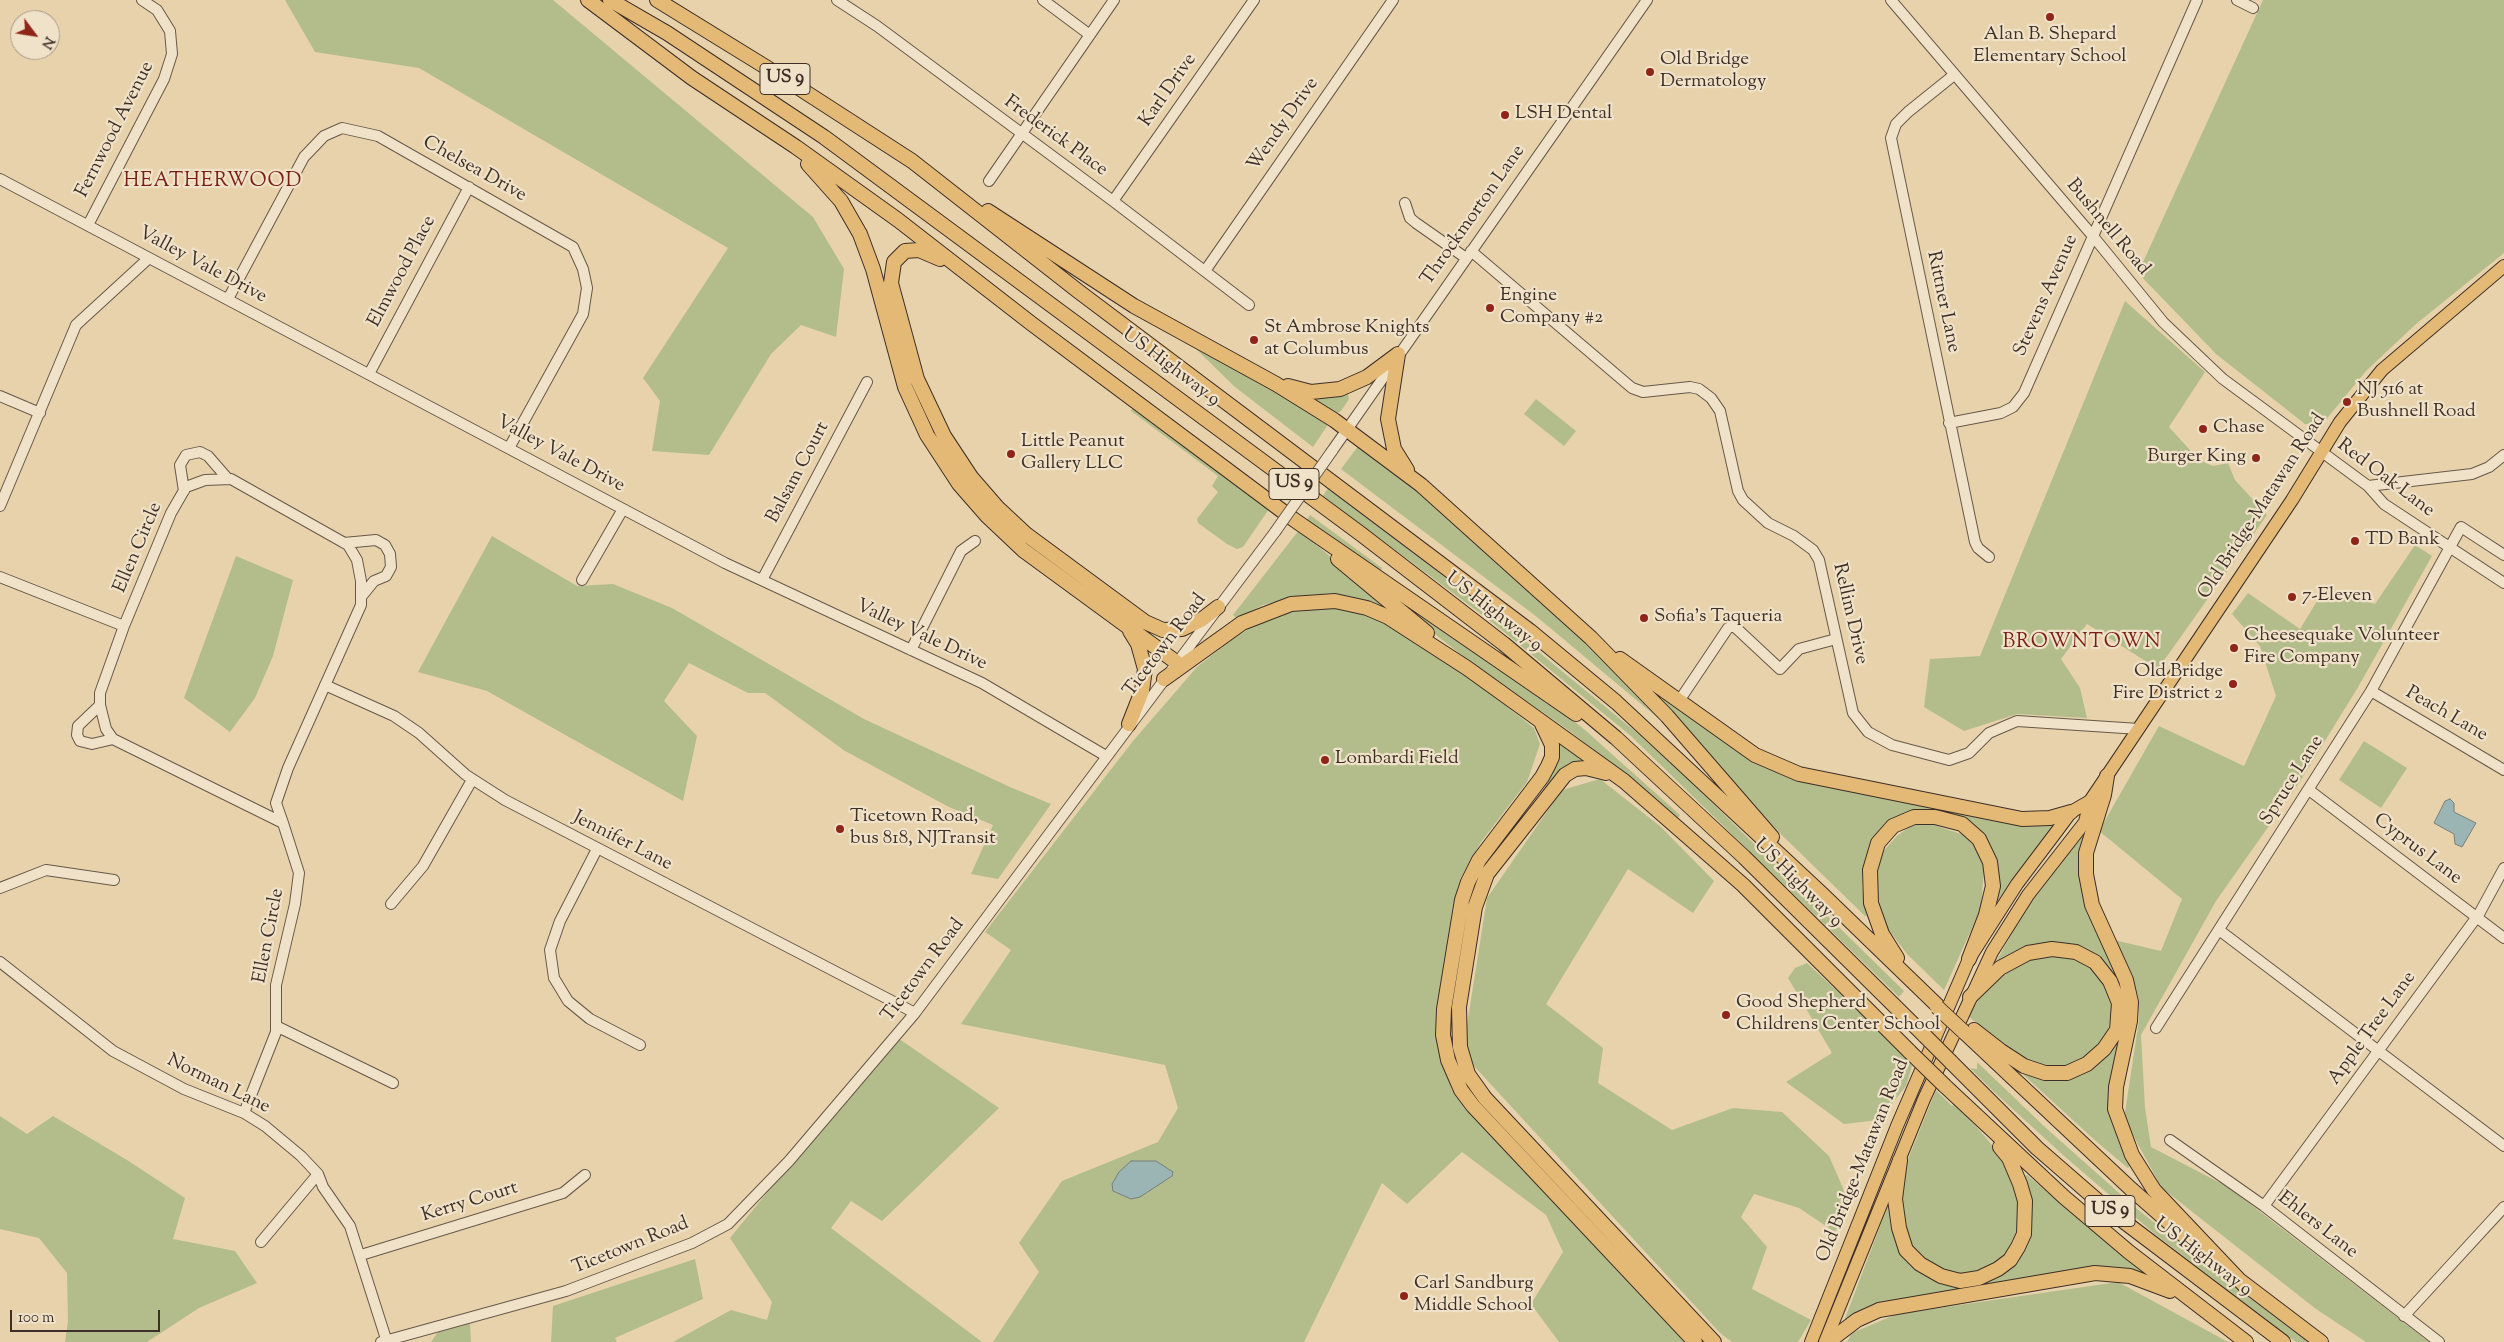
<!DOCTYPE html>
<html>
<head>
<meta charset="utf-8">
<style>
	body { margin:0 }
	#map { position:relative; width:2504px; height:1342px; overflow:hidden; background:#e7d2ab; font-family:"Sorts Mill Goudy",serif }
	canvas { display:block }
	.north { position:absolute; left:10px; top:10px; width:50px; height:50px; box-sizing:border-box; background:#efe2c8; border:1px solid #a89a88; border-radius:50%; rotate:121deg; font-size:14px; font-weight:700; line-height:20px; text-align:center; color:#3e2f27 }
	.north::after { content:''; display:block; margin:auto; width:18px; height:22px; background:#8f2418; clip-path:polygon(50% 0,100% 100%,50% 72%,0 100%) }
	.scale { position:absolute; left:10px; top:1310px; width:150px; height:22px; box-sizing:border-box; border:2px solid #3e2f27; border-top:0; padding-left:6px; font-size:15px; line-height:18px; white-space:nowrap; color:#3e2f27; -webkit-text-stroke:4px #efe2c8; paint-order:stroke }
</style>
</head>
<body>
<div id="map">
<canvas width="2504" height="1342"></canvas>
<div class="north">N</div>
<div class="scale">100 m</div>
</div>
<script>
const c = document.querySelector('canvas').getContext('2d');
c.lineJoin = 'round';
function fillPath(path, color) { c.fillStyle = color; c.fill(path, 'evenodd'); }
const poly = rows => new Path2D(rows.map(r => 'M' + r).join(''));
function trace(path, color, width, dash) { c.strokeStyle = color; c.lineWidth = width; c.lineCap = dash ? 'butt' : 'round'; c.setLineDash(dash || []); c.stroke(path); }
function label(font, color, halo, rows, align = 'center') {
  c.font = font + ' "Sorts Mill Goudy",serif'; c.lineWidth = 4.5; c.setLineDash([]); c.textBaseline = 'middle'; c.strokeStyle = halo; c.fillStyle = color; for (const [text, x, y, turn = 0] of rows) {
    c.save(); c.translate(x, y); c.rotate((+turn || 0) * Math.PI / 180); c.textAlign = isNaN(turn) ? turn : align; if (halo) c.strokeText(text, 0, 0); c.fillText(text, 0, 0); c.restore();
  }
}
fillPath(poly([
	[285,0,553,0,813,217,844,269,836,337,801,325,771,354,709,455,652,451,660,401,643,378,728,248,419,68,315,52],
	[2263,0,2504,0,2504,253,2416,324,2366,371,2324,422,2312,424,2305,424,2216,354,2138,273],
	[2125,301,2205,372,2169,427,2199,460,2213,466,2228,463,2235,480,2267,515,2158,669,2087,624,2061,659,2080,688,2087,718,2017,714,1964,731,1924,707,1930,659,1980,656],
	[1195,348,1285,396,1329,423,1313,447,1235,387],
	[1300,394,1318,397,1348,394,1349,399,1341,411,1335,414],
	[1536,399,1576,431,1564,446,1524,414],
	[1133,407,1269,509,1243,547,1237,549,1227,544,1198,523,1197,519,1218,492,1212,486,1218,476,1131,411],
	[1359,445,1416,489,1613,667,1659,716,1658,718,1537,617,1341,469],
	[1328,488,1490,612,1636,732,1692,783,1904,991,1899,997,1631,736,1493,623,1323,496],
	[1310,515,1382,568,1379,573,1306,521],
	[1299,530,1365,586,1398,612,1335,593,1300,596,1263,605,1237,619,1233,615],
	[492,536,577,586,613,584,672,608,864,719,1010,787,1051,804,998,879,971,874,993,825,949,807,845,751,765,693,748,693,689,663,664,701,697,736,683,801,487,691,418,672],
	[2415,545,2432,556,2357,689,2297,786,2216,901,2141,1035,2145,1108,2151,1147,2228,1187,2429,1342,2366,1342,2316,1309,2162,1188,2124,1119,2139,1020,2139,999,2133,977,2114,940,2161,951,2182,899,2099,831,2159,726,2244,766,2276,696,2260,646,2232,614,2248,593,2300,629,2325,588,2375,604],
	[236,556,293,580,273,656,255,698,230,732,184,698],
	[1409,607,1527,684,1585,730,1680,815,1678,818,1571,732,1468,660,1431,631],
	[1314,608,1337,608,1361,613,1384,623,1406,635,1487,691,1534,728,1540,744,1527,782,1481,842,1461,877,1454,904,1435,1035,1452,1091,1686,1342,1559,1342,1531,1304,1563,1252,1546,1215,1462,1152,1407,1204,1382,1183,1304,1342,993,1342,1039,1272,1019,1243,1062,1181,1158,1142,1178,1108,1165,1065,961,1024,1011,950,985,932,1133,741,1197,667,1231,640,1263,620,1292,611],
	[1648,687,1759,763,2019,824,2052,826,1996,903,1994,902,1999,877,1992,851,1940,811,1873,842,1866,857,1863,872,1862,887,1867,916,1865,916,1755,809,1670,709],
	[2364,741,2407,768,2381,808,2339,780],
	[1563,743,1587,761,1546,788,1543,786,1553,771,1560,744],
	[1600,779,1661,827,1714,881,1693,913,1628,869,1546,1004,1603,1048,1598,1083,1672,1130,1733,1108,1782,1112,1829,1156,1849,1202,1835,1232,1799,1208,1754,1194,1741,1217,1767,1247,1752,1289,1811,1320,1798,1342,1732,1342,1720,1333,1473,1065,1464,1044,1487,898,1562,790],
	[1912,825,1934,825,1964,835,1979,850,1984,869,1981,908,1944,990,1907,954,1885,925,1875,883,1879,856,1897,836],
	[2082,834,2084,836,2080,876,2083,896,2124,992,2111,1118,2130,1166,2128,1168,2098,1143,2016,1068,2028,1073,2101,1060,2122,1000,2077,946,2059,942,2039,944,1996,962,2025,910],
	[2059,953,2085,962,2100,975,2111,999,2112,1009,2108,1031,2091,1056,2071,1065,2057,1068,2046,1067,2016,1056,1968,1016,1982,994,2002,974,2030,958],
	[1807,963,1904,1053,1912,1066,1906,1086,1879,1120,1844,1124,1786,1082,1832,1053,1788,978,1795,968],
	[895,1036,999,1108,882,1221,851,1201,831,1228,982,1342,673,1342,731,1310,767,1320,772,1302,730,1238],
	[1977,1062,2046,1128,2136,1208,2219,1275,2310,1342,2296,1342,2156,1235,2063,1155,1993,1091,1970,1068,1977,1069],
	[1936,1090,1952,1106,1954,1104,1975,1125,1998,1152,2010,1173,2019,1204,2017,1234,2012,1247,2002,1259,1981,1272,1957,1275,1930,1266,1912,1247,1906,1232,1901,1193,1904,1169],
	[0,1116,27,1134,53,1116,127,1160,185,1198,173,1239,235,1251,257,1283,199,1308,147,1342,65,1342,68,1321,67,1273,39,1238,0,1229],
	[2027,1175,2145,1274,2143,1275,2124,1271,1844,1321,1889,1203,1893,1225,1942,1283,2018,1258,2024,1176],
	[695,1259,703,1299,615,1338,617,1342,551,1342,553,1306],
	[2118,1282,2228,1342,1847,1342,1852,1333,1897,1314],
	[470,1323,471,1342,431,1342,438,1332]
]), '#b3bd8b');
const water = poly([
	[2450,799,2454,803,2454,812,2476,823,2462,847,2455,844,2454,834,2434,823,2445,801,2450,799],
	[1131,1161,1156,1161,1173,1172,1172,1176,1140,1197,1131,1199,1113,1191,1112,1184,1119,1172,1131,1161]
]);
fillPath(water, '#9bb5b4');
trace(water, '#767f7c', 1);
const minor = poly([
	[837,0,877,26,1113,201,1249,305],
	[1043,0,1090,35],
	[1891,0,2092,235,2163,322,2223,379,2368,486,2384,504,2504,583],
	[2237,0,2253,8],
	[1954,75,1908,112,1896,124,1891,138,1975,542,1978,548,1989,557],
	[0,179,725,563,982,683,1106,756],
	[989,181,1114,0],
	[1113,201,1254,0],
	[1405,203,1410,218,1416,223,1466,258],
	[88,225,164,79,172,54,170,31,157,10,142,0],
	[1471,251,1632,388,1643,392,1690,387,1699,389,1711,398,1720,411,1738,491,1743,500,1768,523,1794,536,1813,550,1819,560,1853,713,1868,732,1892,745,1949,760,1969,753,1989,733,2017,721,2139,729],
	[1205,271,1393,0],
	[228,299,304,157,324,136,342,128,378,136,573,247,583,269,587,288,583,314,509,448],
	[369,374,469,187],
	[0,396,40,413],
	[1949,423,2001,413,2013,407,2024,393,2197,0],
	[1332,451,1647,0],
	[2368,486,2472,474,2489,467,2504,455],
	[184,491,180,465,186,455,200,452,208,456,228,479],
	[0,506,76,325,149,258],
	[344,543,376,540,385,545,390,554,391,567,386,576,374,581,361,597],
	[0,577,124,626],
	[582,580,623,509],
	[762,580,867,382],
	[911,650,961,551,975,541],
	[325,685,394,716,419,733,466,775,505,800,915,1013],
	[2371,691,2504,770],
	[1679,701,1728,628,1731,627,1735,627,1780,669,1799,649,1836,639],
	[100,705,78,726,77,735,80,741,92,744,113,739],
	[2309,790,2504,938],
	[597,849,560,921,550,950,554,978,568,1001,590,1019,640,1045],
	[0,888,46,870,114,880],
	[391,904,423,866,472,780],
	[2219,930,2504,1146],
	[0,962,113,1051,184,1089,244,1113,265,1126,301,1156,318,1174,323,1187,350,1226,387,1342],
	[276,1026,393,1083],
	[2156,1028,2371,691,2461,527,2504,555],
	[244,1113,276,1032,276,985,295,904,299,873,283,823,113,739,106,729,100,705,100,693,124,626,171,513,186,487,205,480,231,479,348,545,357,560,361,581,361,605,288,768,276,803,283,823],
	[2170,1140,2264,1206,2439,1342],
	[2264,1206,2479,914,2504,868],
	[261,1242,318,1174],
	[361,1255,563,1193,585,1175],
	[2404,1316,2504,1207],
	[381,1342,566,1291,692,1243,728,1224,789,1161,915,1013,1275,532]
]);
const major = poly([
	[1811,1342,1897,1126,1969,959,2017,884,2057,831,2071,812,2090,801],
	[1825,1342,1924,1099,1992,952,2028,895,2085,822,2090,801,2292,500,2340,422,2382,370,2504,266]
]);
const highway = poly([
	[588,0,692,78,796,147,898,220,1032,324,1293,519,1576,714],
	[610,0,667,33,824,137,1361,534,1504,644,1616,738,1744,857,1925,1036],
	[657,0,782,77,912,161,1078,291,1530,631,1616,702,1821,893,1941,1009],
	[808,164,841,201,860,234,873,269,905,387,927,435,959,484,987,516,1023,550,1176,662],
	[988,211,1134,306,1276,384,1334,420,1421,485,1591,638,1667,716,1772,837],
	[940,259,919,250,905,251,894,262,891,283,917,379,944,436,971,477,997,507,1027,535,1145,622,1163,630,1182,629,1201,620,1218,607],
	[1398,354,1388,419,1394,449,1407,470],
	[1288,386,1311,392,1340,389,1367,377,1398,354],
	[1338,559,1427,633],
	[1620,659,1755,755,1799,774,2022,819,2050,818,2071,812],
	[1164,679,1242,623,1291,604,1335,601,1367,608,1388,617,1467,668,1624,781,1743,885,1910,1052],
	[1129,724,1142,691,1145,669,1138,644,1130,631],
	[1542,724,1552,745,1552,757,1548,766,1542,777,1479,860,1468,882,1462,900,1444,1009,1443,1035,1448,1060,1461,1090,1473,1106,1695,1342],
	[1606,773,1586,768,1575,769,1565,775,1487,874,1475,907,1459,1007,1460,1047,1468,1074,1485,1098,1714,1342],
	[2107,776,2104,795,2086,853,2086,874,2092,905,2126,980,2131,1002,2130,1021,2116,1087,2115,1109,2132,1155,2154,1190,2244,1285],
	[1897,958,1882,934,1871,903,1870,870,1878,843,1893,826,1914,817,1935,817,1962,824,1979,839,1990,862,1993,886,1986,915,1969,959],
	[1970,997,2000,968,2028,953,2052,949,2076,952,2095,962,2110,981,2119,1003,2117,1030,2104,1049,2087,1064,2067,1073,2045,1073,2024,1066,2001,1051,1974,1030],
	[1964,1032,2131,1189,2188,1239],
	[1951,1062,2037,1148,2106,1208,2283,1342],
	[1945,1086,2064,1197,2129,1252,2246,1342],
	[1900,1160,1895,1199,1899,1228,1906,1250,1920,1264,1941,1276,1960,1281,1979,1278,1998,1269,2010,1260,2018,1247,2024,1234,2025,1201,2020,1184,2009,1158,2000,1147],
	[2238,1279,2321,1342],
	[1828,1342,1857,1320,1879,1310,2095,1273,2130,1276,2170,1291]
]);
trace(minor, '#685848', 12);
trace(major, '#3e2f27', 14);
trace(highway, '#3e2f27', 16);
trace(minor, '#efe2c8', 10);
trace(major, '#e4b976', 12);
trace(highway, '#e4b976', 14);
const minorBridge = poly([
	[1275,532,1332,451]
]);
const highwayBridge = poly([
	[1937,1007,1964,1032],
	[1925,1036,1951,1062],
	[1910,1052,1945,1086]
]);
trace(minorBridge, '#685848', 12, []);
trace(highwayBridge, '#3e2f27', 16, []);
trace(minorBridge, '#efe2c8', 10);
trace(highwayBridge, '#e4b976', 14);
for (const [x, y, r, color] of [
	[2050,17,5,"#8f2418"],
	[1650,72,5,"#8f2418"],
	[1505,115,5,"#8f2418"],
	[1490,308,5,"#8f2418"],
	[1254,340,5,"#8f2418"],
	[2347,402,5,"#8f2418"],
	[2203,429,5,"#8f2418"],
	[1011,454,5,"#8f2418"],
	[2256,458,5,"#8f2418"],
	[2355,541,5,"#8f2418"],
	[2292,597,5,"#8f2418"],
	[1644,618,5,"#8f2418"],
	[2234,648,5,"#8f2418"],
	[2233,684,5,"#8f2418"],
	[1325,760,5,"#8f2418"],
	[840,829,5,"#8f2418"],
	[1726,1015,5,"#8f2418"],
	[1404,1296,5,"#8f2418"]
]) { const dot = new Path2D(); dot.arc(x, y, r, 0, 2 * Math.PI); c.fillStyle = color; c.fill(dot); trace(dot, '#efe2c8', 2); }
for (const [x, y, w] of [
	[785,79,50],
	[1294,484,50],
	[2110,1211,50]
]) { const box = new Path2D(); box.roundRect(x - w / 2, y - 15.5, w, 31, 4); c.fillStyle = '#efe2c8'; c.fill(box); trace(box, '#3e2f27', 1); }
label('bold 18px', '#3e2f27', null, [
	["US 9",785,79],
	["US 9",1294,484],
	["US 9",2110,1211]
]);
label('19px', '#3e2f27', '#efe2c8', [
	["Alan B. Shepard",2050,36,"center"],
	["Elementary School",2050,58,"center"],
	["Old Bridge",1660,61],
	["Dermatology",1660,83],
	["LSH Dental",1515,115],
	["Engine",1500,297],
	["Company #2",1500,319],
	["St Ambrose Knights",1264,329],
	["at Columbus",1264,351],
	["NJ 516 at",2357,391],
	["Bushnell Road",2357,413],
	["Chase",2213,429],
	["Little Peanut",1021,443],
	["Gallery LLC",1021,465],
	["Burger King",2246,458,"right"],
	["TD Bank",2365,541],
	["7-Eleven",2302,597],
	["Sofia's Taqueria",1654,618],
	["Cheesequake Volunteer",2244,637],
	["Fire Company",2244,659],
	["Old Bridge",2223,673,"right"],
	["Fire District 2",2223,695,"right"],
	["Lombardi Field",1335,760],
	["Ticetown Road,",850,818],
	["bus 818, NJTransit",850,840],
	["Good Shepherd",1736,1004],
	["Childrens Center School",1736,1026],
	["Carl Sandburg",1414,1285],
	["Middle School",1414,1307]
], 'left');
label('19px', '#3e2f27', '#efe2c8', [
	["Karl Drive",1169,91,-55],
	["Wendy Drive",1284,125,-55],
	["Fernwood Avenue",116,130,-63],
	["Frederick Place",1055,137,36],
	["Chelsea Drive",474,170,29],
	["Throckmorton Lane",1474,216,-55],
	["Bushnell Road",2107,228,50],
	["Valley Vale Drive",202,266,28],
	["Elmwood Place",403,272,-62],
	["Stevens Avenue",2047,296,-66],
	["Rittner Lane",1942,302,78],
	["US Highway 9",1170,368,37],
	["Valley Vale Drive",560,455,28],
	["Balsam Court",799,473,-62],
	["Red Oak Lane",2385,479,37],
	["Old Bridge-Matawan Road",2263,507,-57],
	["Ellen Circle",139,548,-67],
	["US Highway 9",1493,613,38],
	["Rellim Drive",1849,614,77],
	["Valley Vale Drive",921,636,25],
	["Ticetown Road",1166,646,-53],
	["Peach Lane",2446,715,30],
	["Spruce Lane",2293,781,-58],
	["Jennifer Lane",622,842,27],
	["Cyprus Lane",2417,850,37],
	["US Highway 9",1797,884,45],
	["Ellen Circle",270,936,-79],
	["Ticetown Road",924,971,-53],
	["Apple Tree Lane",2373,1029,-54],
	["Norman Lane",218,1085,26],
	["Old Bridge-Matawan Road",1864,1161,-68],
	["Kerry Court",470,1203,-17],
	["Ehlers Lane",2317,1226,38],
	["Ticetown Road",631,1247,-22],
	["US Highway 9",2202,1258,37]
]);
c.letterSpacing = '1px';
label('20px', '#7a1f14', '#efe2c8', [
	["HEATHERWOOD",213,183],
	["BROWNTOWN",2082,644]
]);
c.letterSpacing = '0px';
</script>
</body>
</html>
